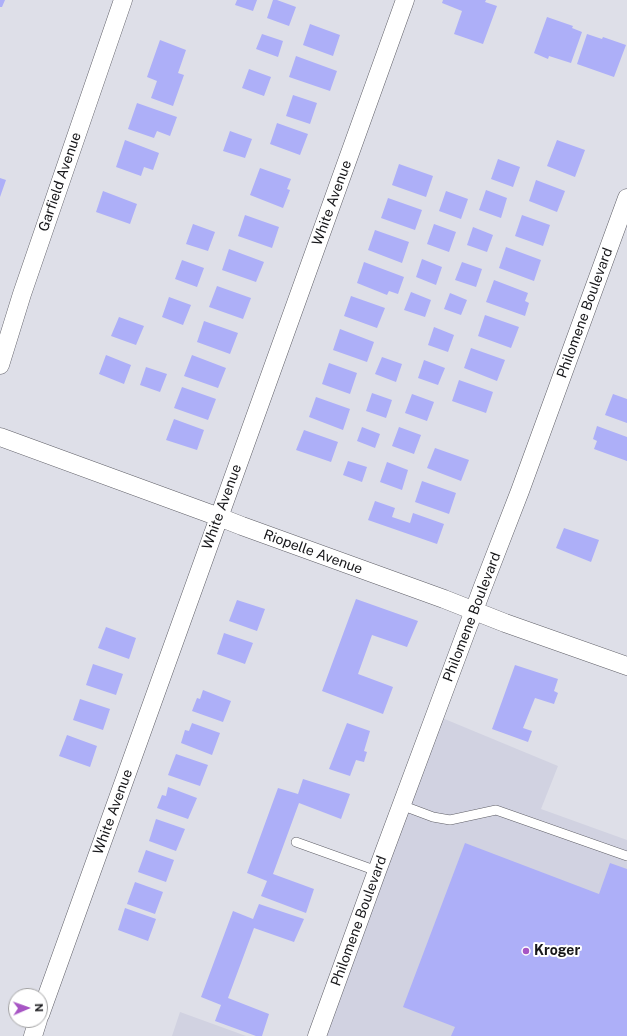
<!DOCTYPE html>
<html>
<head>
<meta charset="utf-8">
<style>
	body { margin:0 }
	#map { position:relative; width:627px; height:1036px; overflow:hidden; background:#dedfe8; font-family:"Public Sans",sans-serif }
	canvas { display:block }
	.north { position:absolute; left:8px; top:988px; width:40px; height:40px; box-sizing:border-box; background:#fff; border:1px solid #a2a2a3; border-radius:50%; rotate:88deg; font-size:11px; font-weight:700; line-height:16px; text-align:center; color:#17171a }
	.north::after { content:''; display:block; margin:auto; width:14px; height:18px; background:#a755c4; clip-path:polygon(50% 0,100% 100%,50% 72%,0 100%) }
</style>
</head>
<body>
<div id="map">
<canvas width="627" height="1036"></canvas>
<div class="north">N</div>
</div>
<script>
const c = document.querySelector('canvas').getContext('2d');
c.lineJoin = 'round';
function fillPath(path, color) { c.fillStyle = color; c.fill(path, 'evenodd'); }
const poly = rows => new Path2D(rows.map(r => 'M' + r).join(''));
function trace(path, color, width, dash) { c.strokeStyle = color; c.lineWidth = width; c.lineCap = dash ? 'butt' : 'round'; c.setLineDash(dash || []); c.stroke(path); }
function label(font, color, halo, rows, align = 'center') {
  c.font = font + ' "Public Sans",sans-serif'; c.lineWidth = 4; c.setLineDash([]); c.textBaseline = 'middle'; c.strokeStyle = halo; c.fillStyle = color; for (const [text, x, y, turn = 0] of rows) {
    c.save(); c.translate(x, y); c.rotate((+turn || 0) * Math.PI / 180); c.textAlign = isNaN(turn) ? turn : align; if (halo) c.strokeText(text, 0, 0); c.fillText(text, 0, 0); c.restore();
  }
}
fillPath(poly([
	[435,715,558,766,541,809,627,840,627,1036,317,1036],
	[180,1012,246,1036,172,1036]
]), '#d1d2e1');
fillPath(poly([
	[0,0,5,0,2,7,0,7],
	[237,0,257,0,253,11,235,5],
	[273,0,277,0,296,7,289,26,267,18],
	[443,0,486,0,485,2,497,6,483,44,454,34,462,11,442,3],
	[547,17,573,26,572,28,582,32,571,63,549,56,548,59,534,53],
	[310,24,340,35,333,56,303,45],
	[262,34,283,41,278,57,256,49],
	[587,34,602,39,603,37,626,45,614,77,577,64],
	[160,40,186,50,178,73,184,75,173,106,151,98,157,81,147,77],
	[296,56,337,71,330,91,289,77],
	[249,69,271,77,264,96,242,88],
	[293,95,317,103,310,124,286,116],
	[137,103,177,117,170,136,157,131,154,138,128,129],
	[277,123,308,134,300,155,270,144],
	[230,131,252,139,245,158,223,151],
	[125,140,159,153,153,170,144,167,141,176,116,167],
	[557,140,585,150,575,177,547,166],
	[498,159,520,167,513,187,491,179],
	[399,164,433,176,426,197,392,185],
	[260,168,291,179,287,189,290,190,283,208,250,195],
	[0,178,6,180,0,197],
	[536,180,565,191,557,212,529,201],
	[486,190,507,198,501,218,479,210],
	[103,191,137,204,130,224,96,212],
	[446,191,468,199,461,219,439,211],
	[388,198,422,210,415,230,381,218],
	[245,215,279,227,272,248,238,236],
	[522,215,550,225,543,246,515,236],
	[193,224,215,232,208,251,186,244],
	[434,224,456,232,449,252,427,244],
	[473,227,493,235,487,252,467,245],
	[375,230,409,242,402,263,368,250],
	[506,247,541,260,534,281,499,268],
	[229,249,264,262,256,282,222,270],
	[422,259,442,267,436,285,416,277],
	[182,260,204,268,197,287,175,279],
	[364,262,404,277,398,294,389,291,387,295,357,283],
	[462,262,482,269,476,287,455,280],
	[494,280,528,293,525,301,529,303,525,316,486,302],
	[217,286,251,298,243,319,209,307],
	[411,292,431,300,425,317,404,310],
	[450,293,467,300,461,315,444,309],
	[351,296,385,308,377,328,344,316],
	[169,297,191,305,183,325,162,317],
	[485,315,519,327,511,348,478,336],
	[119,317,144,326,136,345,111,336],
	[204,321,238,333,230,354,197,342],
	[434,327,454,335,448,352,428,345],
	[340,329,374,342,367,362,333,350],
	[471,348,505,360,497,381,464,368],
	[106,355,131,365,124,384,99,374],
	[192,355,226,368,218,388,184,376],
	[382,357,402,364,396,382,375,374],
	[424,360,445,368,438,385,418,378],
	[329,363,357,373,350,394,322,384],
	[146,367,167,374,160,392,140,385],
	[459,380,493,392,486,413,452,401],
	[182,387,216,399,208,420,174,408],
	[372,393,392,400,386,418,366,411],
	[412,394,434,402,427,421,405,413],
	[613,394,627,399,627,423,605,415],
	[316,397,350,409,343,430,309,417],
	[174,419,204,430,197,450,166,440],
	[597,426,627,437,627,461,594,449,597,441,593,439],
	[362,427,380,434,375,448,357,441],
	[399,427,421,435,414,454,392,446],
	[304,430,338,442,331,462,296,450],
	[435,448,469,460,461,481,427,468],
	[348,461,367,467,362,482,343,475],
	[387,462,408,470,402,490,380,482],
	[422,481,456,493,449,514,415,502],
	[375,501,395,508,392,517,410,523,413,513,444,524,437,544,368,520],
	[564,528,599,540,591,562,556,548],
	[356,599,418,621,407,647,372,635,358,674,393,687,383,714,322,691],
	[237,600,265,609,257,631,229,621],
	[106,627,136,638,129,659,98,648],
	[224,633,253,643,245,664,217,654],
	[93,664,123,674,116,695,86,685],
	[515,665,558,679,554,691,558,693,554,704,535,698,523,728,532,731,528,742,492,729],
	[203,690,231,701,223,722,192,711,197,698,200,699],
	[80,699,110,709,103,730,73,720],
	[192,723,220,733,212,755,181,743,185,730,189,731],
	[347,723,370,731,364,751,367,752,364,762,356,760,350,776,329,769],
	[67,735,97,746,90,767,59,756],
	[176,754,208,765,200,786,168,775],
	[303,779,350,794,341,819,299,803,273,874,314,889,306,913,261,896,267,881,247,873,278,788,298,794],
	[168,787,197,798,188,819,157,808,162,795,166,796],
	[156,819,185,829,176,851,149,841],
	[465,843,599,894,610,863,627,869,627,1036,451,1036,455,1027,403,1007],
	[146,850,174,860,166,882,138,872],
	[135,882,163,892,155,914,127,904],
	[259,904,304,919,294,942,254,928,228,998,269,1014,262,1036,256,1036,215,1021,221,1005,201,997,233,911,253,919],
	[125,908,156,919,148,941,118,930]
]), '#adaff8');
const lane = poly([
	[401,805,433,817,450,820,496,810,627,856],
	[296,842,377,871]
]);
const street = poly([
	[0,365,22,294,123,0],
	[0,437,219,517,242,526,444,599,505,623,627,666],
	[40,1015,405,0],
	[33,1036,38,1020],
	[317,1036,377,871,482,589,520,491,627,198]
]);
trace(lane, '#5f5f67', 10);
trace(street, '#5f5f67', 19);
trace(lane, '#fff', 9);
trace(street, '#fff', 18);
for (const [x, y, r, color] of [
	[526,951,4,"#a755c4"]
]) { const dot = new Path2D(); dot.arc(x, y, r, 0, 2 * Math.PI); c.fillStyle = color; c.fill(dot); trace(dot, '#fff', 1.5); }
label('14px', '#17171a', '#fff', [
	["Garfield Avenue",60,182,-71],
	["White Avenue",332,203,-70],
	["Philomene Boulevard",585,313,-70],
	["White Avenue",222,507,-70],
	["Riopelle Avenue",313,552,20],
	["Philomene Boulevard",472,617,-69],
	["White Avenue",113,812,-70],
	["Philomene Boulevard",359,921,-70]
]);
label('bold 14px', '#17171a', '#fff', [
	["Kroger",534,951]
], 'left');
</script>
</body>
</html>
